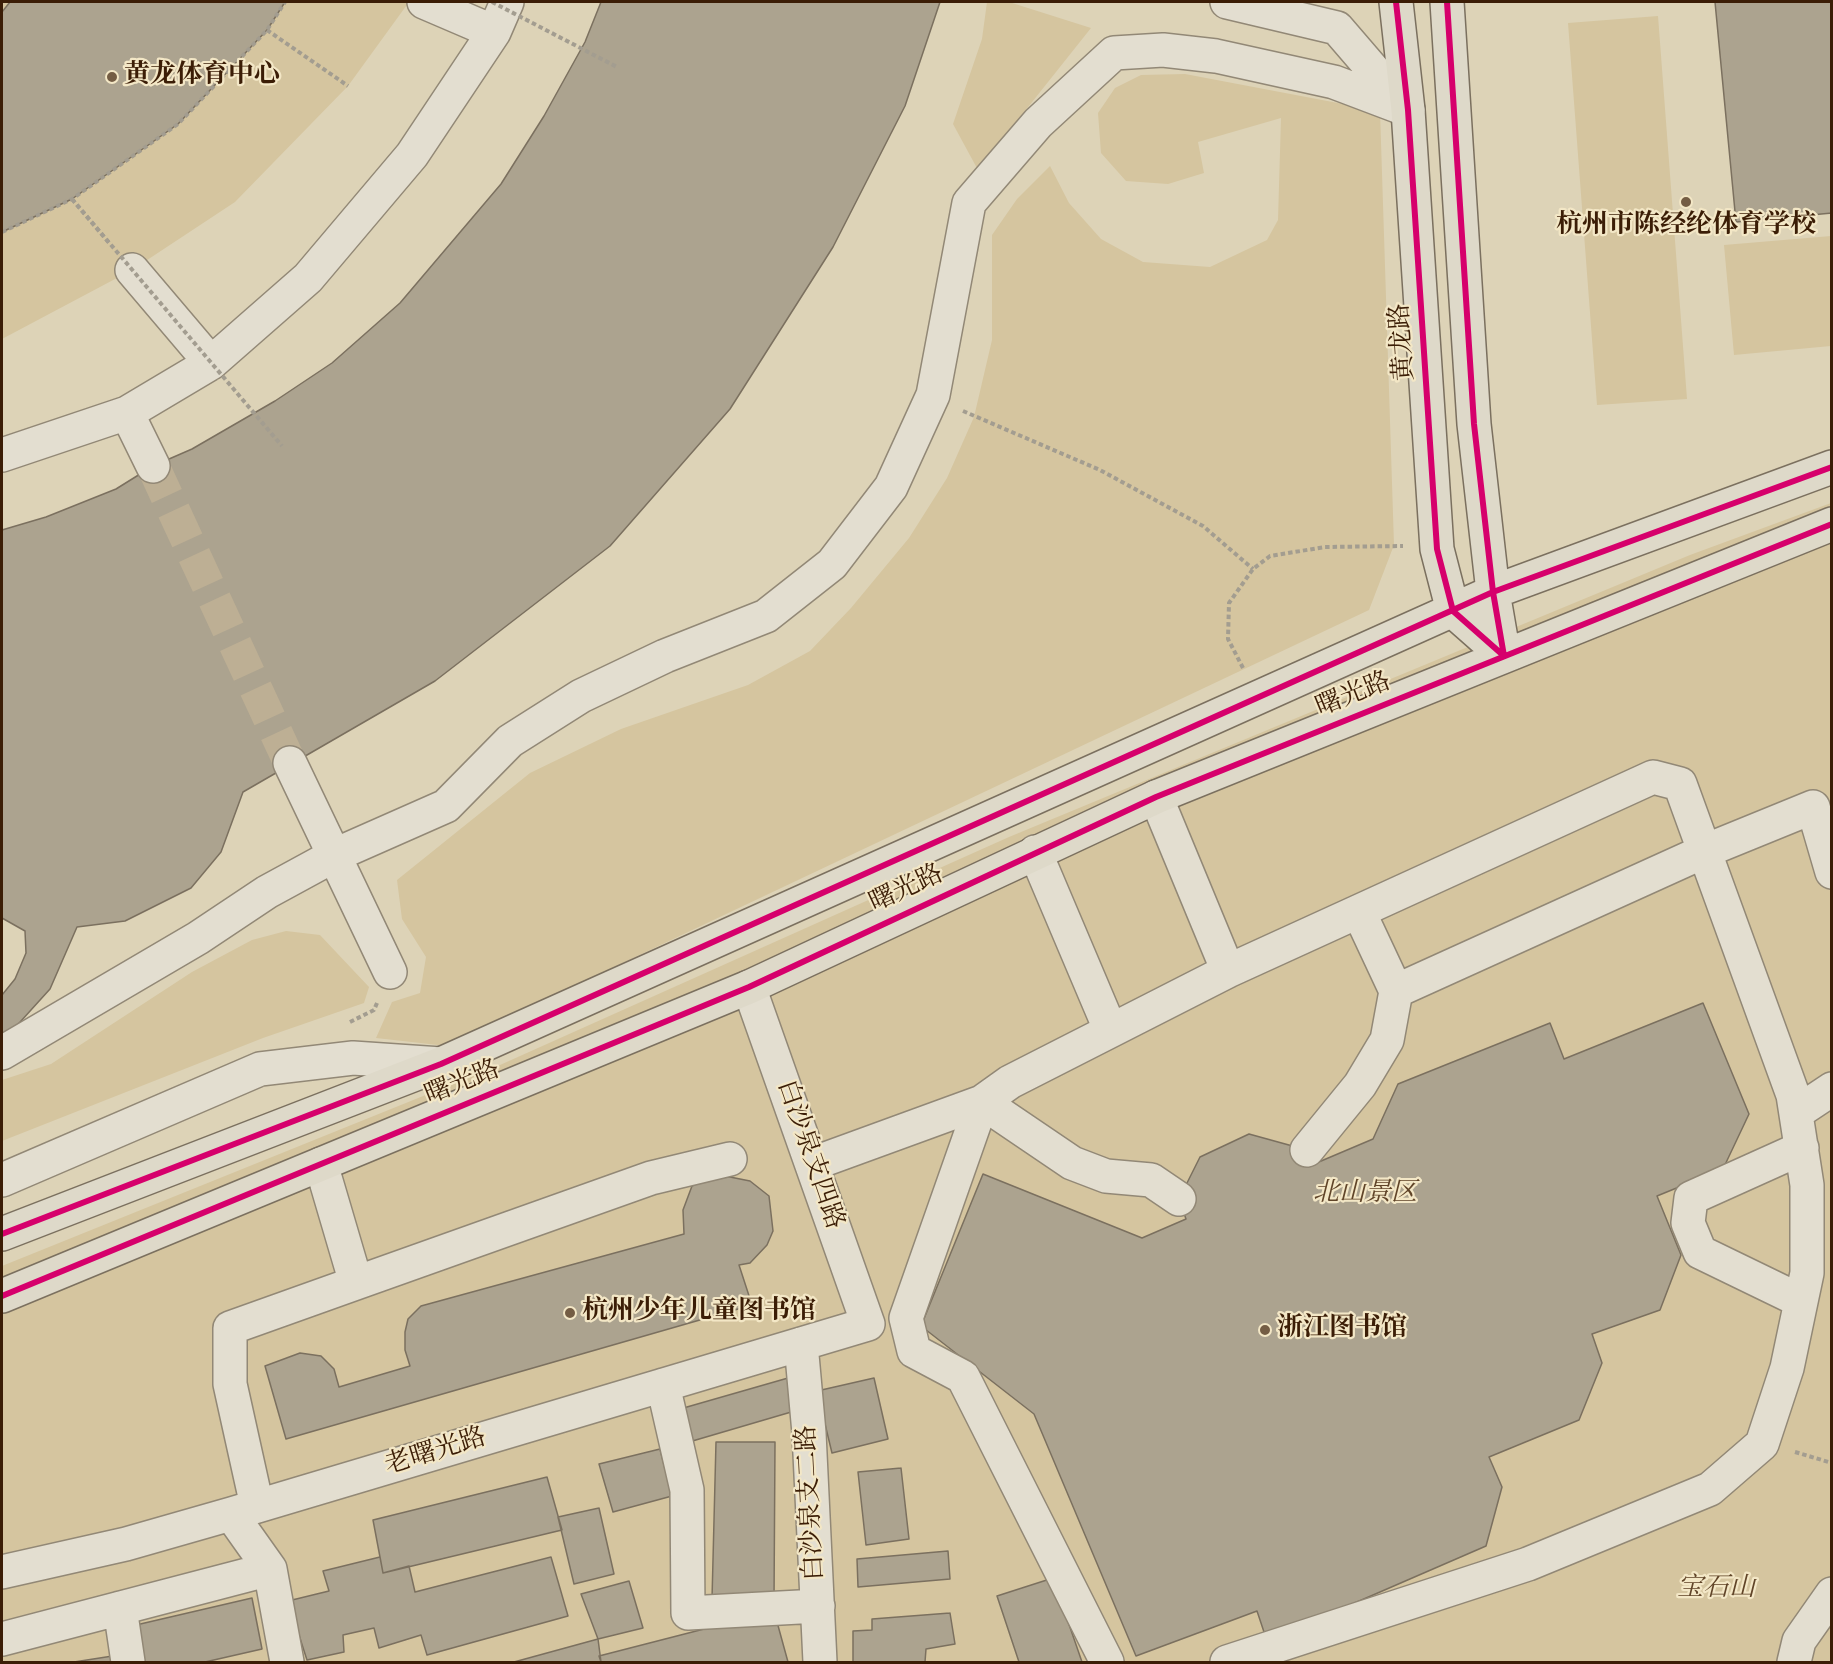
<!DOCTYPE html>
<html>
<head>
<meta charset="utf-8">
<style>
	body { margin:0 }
	#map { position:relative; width:1833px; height:1664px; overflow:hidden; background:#ddd3b7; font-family:"IM FELL DW Pica",serif }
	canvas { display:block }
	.frame { position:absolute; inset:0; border:3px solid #3b1d06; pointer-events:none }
</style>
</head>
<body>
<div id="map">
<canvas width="1833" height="1664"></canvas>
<div class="frame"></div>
</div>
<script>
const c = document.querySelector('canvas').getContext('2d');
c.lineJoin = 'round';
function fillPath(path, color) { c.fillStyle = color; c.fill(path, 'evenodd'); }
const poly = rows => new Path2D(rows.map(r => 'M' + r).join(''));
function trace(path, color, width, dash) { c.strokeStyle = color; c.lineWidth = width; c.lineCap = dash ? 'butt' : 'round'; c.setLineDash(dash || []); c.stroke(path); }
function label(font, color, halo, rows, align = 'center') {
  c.font = font + ' "IM FELL DW Pica","Noto Serif SC",serif'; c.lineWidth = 4.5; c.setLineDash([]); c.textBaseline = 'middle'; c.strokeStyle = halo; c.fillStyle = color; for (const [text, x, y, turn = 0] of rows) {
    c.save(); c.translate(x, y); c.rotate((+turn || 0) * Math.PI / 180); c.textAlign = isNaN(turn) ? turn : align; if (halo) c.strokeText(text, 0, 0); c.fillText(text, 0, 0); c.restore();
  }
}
fillPath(poly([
	[2,2,409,2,348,86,235,202,132,270,2,339],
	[987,2,1009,2,1091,28,978,170,953,124,982,39],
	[1658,16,1687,399,1597,405,1568,23],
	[1185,74,1380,111,1394,545,1369,610,447,1046,376,1038,392,1002,420,993,426,957,402,919,397,880,530,773,621,729,748,685,810,651,851,608,909,538,947,478,974,417,992,340,992,235,1017,199,1050,166,1069,203,1101,239,1143,262,1210,267,1267,240,1278,220,1281,118,1198,142,1204,173,1168,184,1126,181,1101,153,1098,113,1115,88,1141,75],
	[1831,236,1831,346,1734,355,1724,245],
	[1831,503,1831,1662,2,1662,2,1266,500,1065,1009,837,1690,555],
	[286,931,320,935,369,987,364,1003,263,1038,2,1141,2,1080,51,1064,192,972,252,940]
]), '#d5c59f');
const building = poly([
	[10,2,285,2,267,30,178,124,72,199,2,232,2,12,10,2],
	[601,2,940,2,905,106,833,247,730,409,610,546,435,681,243,792,221,852,191,888,125,921,77,927,50,989,2,1042,2,995,15,979,26,953,25,931,2,918,2,530,46,517,116,489,153,466,192,449,275,401,332,363,400,303,501,184,544,116,585,42,601,2],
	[1715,2,1832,2,1832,213,1736,222,1715,2],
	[1703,1003,1749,1114,1723,1169,1657,1196,1681,1255,1660,1310,1592,1334,1602,1363,1579,1420,1489,1457,1502,1487,1486,1546,1267,1641,1257,1611,1136,1656,1034,1414,921,1326,983,1174,1142,1238,1186,1219,1179,1199,1200,1157,1249,1134,1307,1150,1314,1164,1373,1139,1398,1084,1550,1023,1564,1059,1703,1003],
	[709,1177,730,1177,750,1181,769,1196,773,1231,767,1245,750,1263,739,1265,752,1305,286,1439,265,1366,300,1353,321,1356,334,1369,339,1387,410,1366,405,1350,405,1332,408,1319,421,1306,684,1234,683,1210,692,1186,709,1177],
	[788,1378,798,1410,689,1442,680,1409,788,1378],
	[874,1378,888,1439,832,1453,817,1391,874,1378],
	[716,1442,775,1442,774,1601,712,1599,716,1442],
	[660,1449,672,1496,613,1512,599,1464,660,1449],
	[901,1468,909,1539,866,1545,858,1472,901,1468],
	[547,1477,562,1530,383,1573,373,1520,547,1477],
	[599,1508,614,1574,574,1584,558,1517,599,1508],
	[948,1551,950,1579,858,1587,857,1559,948,1551],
	[380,1557,383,1573,409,1566,415,1592,551,1557,568,1616,427,1655,421,1635,379,1648,374,1628,343,1635,344,1652,307,1660,288,1601,329,1591,323,1571,380,1557],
	[1053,1578,1082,1662,1019,1662,997,1596,1053,1578],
	[629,1581,643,1628,598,1639,581,1594,629,1581],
	[252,1598,262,1649,205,1662,143,1662,136,1625,252,1598],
	[774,1611,788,1662,601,1662,599,1656,774,1611],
	[950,1613,955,1644,926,1649,925,1662,853,1662,853,1631,872,1630,872,1619,950,1613],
	[598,1639,601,1662,514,1662,598,1639],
	[119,1655,120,1662,74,1662,119,1655]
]);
fillPath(building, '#aca38f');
trace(building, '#7b705f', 1.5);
trace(poly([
	[153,466,290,763]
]), '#bdaf94', 33, [33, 16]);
const minor = poly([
	[424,2,494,32],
	[1227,2,1337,28,1405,107],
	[132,270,211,363],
	[127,413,153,466],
	[2,455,127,413,211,363,308,278,412,155,494,32,507,2],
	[290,763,390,972],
	[1156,797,1228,971],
	[1035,852,1110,1029],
	[1359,912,1396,991,1705,851,1813,807,1832,872],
	[2,1053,198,938,267,892,335,855,446,806,510,741,581,696,665,656,766,616,832,564,891,487,933,395,969,203,1038,123,1114,53,1163,50,1216,56,1334,82,1408,110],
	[1796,1113,1832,1089],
	[1307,1150,1360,1085,1387,1040,1396,991],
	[812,1164,982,1102,1072,1163,1106,1176,1151,1180,1179,1199],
	[2,1180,260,1069,353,1058,441,1064],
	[356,1283,651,1178,730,1159],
	[1801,1301,1700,1252,1688,1223,1691,1198,1802,1148],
	[801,1344,809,1433,820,1662],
	[663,1385,687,1490,688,1613,818,1606],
	[257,1506,230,1384,230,1328,356,1283,321,1164],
	[231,1514,270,1569,287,1662],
	[2,1572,126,1544,231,1514,868,1324,749,987],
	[120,1608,128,1662],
	[2,1639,270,1569],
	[1107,1662,963,1377,914,1351,906,1318,982,1102,1010,1082,1228,971,1653,777,1680,784,1793,1095,1807,1185,1807,1273,1787,1368,1762,1444,1710,1489,1528,1564,1227,1662],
	[1794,1662,1799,1641,1832,1594]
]);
const major = poly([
	[1396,2,1408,110,1437,549,1453,611,1504,656],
	[1447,2,1474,424,1493,592,1504,656],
	[2,1234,441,1064,1493,592,1832,467],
	[2,1296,749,987,1156,797,1832,524]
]);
trace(minor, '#928876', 36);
trace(major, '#7b705f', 36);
trace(poly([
	[267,30,348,86],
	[72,199,110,244],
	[2,232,72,199,178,124,267,30,285,2],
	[963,411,1100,470,1203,526,1253,569],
	[1243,668,1228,639,1229,603,1253,569,1270,556,1325,547,1403,546],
	[350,1022,374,1010,377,1003],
	[1795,1452,1832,1463]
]), '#a39d90', 4, [4.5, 3]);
trace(minor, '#e3ded0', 33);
trace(major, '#ded9c9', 33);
trace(poly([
	[492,2,617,67],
	[72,199,282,446]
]), '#a39d90', 4, [4.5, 3]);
trace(poly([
	[1396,2,1408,110,1437,549,1453,611,1504,656],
	[1447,2,1474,424,1493,592,1504,656],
	[2,1234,441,1064,1493,592,1832,467],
	[2,1296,749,987,1156,797,1832,524]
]), '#d6006c', 6);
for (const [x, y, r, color] of [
	[112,77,6,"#745d44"],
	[1686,202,6,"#745d44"],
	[570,1313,6,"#745d44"],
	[1265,1330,6,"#745d44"]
]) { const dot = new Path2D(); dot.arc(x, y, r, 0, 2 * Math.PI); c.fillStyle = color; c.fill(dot); trace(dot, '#f3e7c6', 2); }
label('bold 26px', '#3b1d06', '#f3e7c6', [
	["黄龙体育中心",124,77],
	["杭州市陈经纶体育学校",1686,227,"center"],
	["杭州少年儿童图书馆",582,1313],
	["浙江图书馆",1277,1330]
], 'left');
label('26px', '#3b1d06', '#f3e7c6', [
	["黄龙路",1404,342,-94],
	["曙光路",1354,696,-22],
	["曙光路",907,890,-25],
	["曙光路",463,1084,-22],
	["白沙泉支四路",809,1155,71],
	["老曙光路",436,1453,-17],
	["白沙泉支二路",812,1503,-93]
]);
label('italic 26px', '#604428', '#f3e7c6', [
	["北山景区",1365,1195],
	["宝石山",1716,1590]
]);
</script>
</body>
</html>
